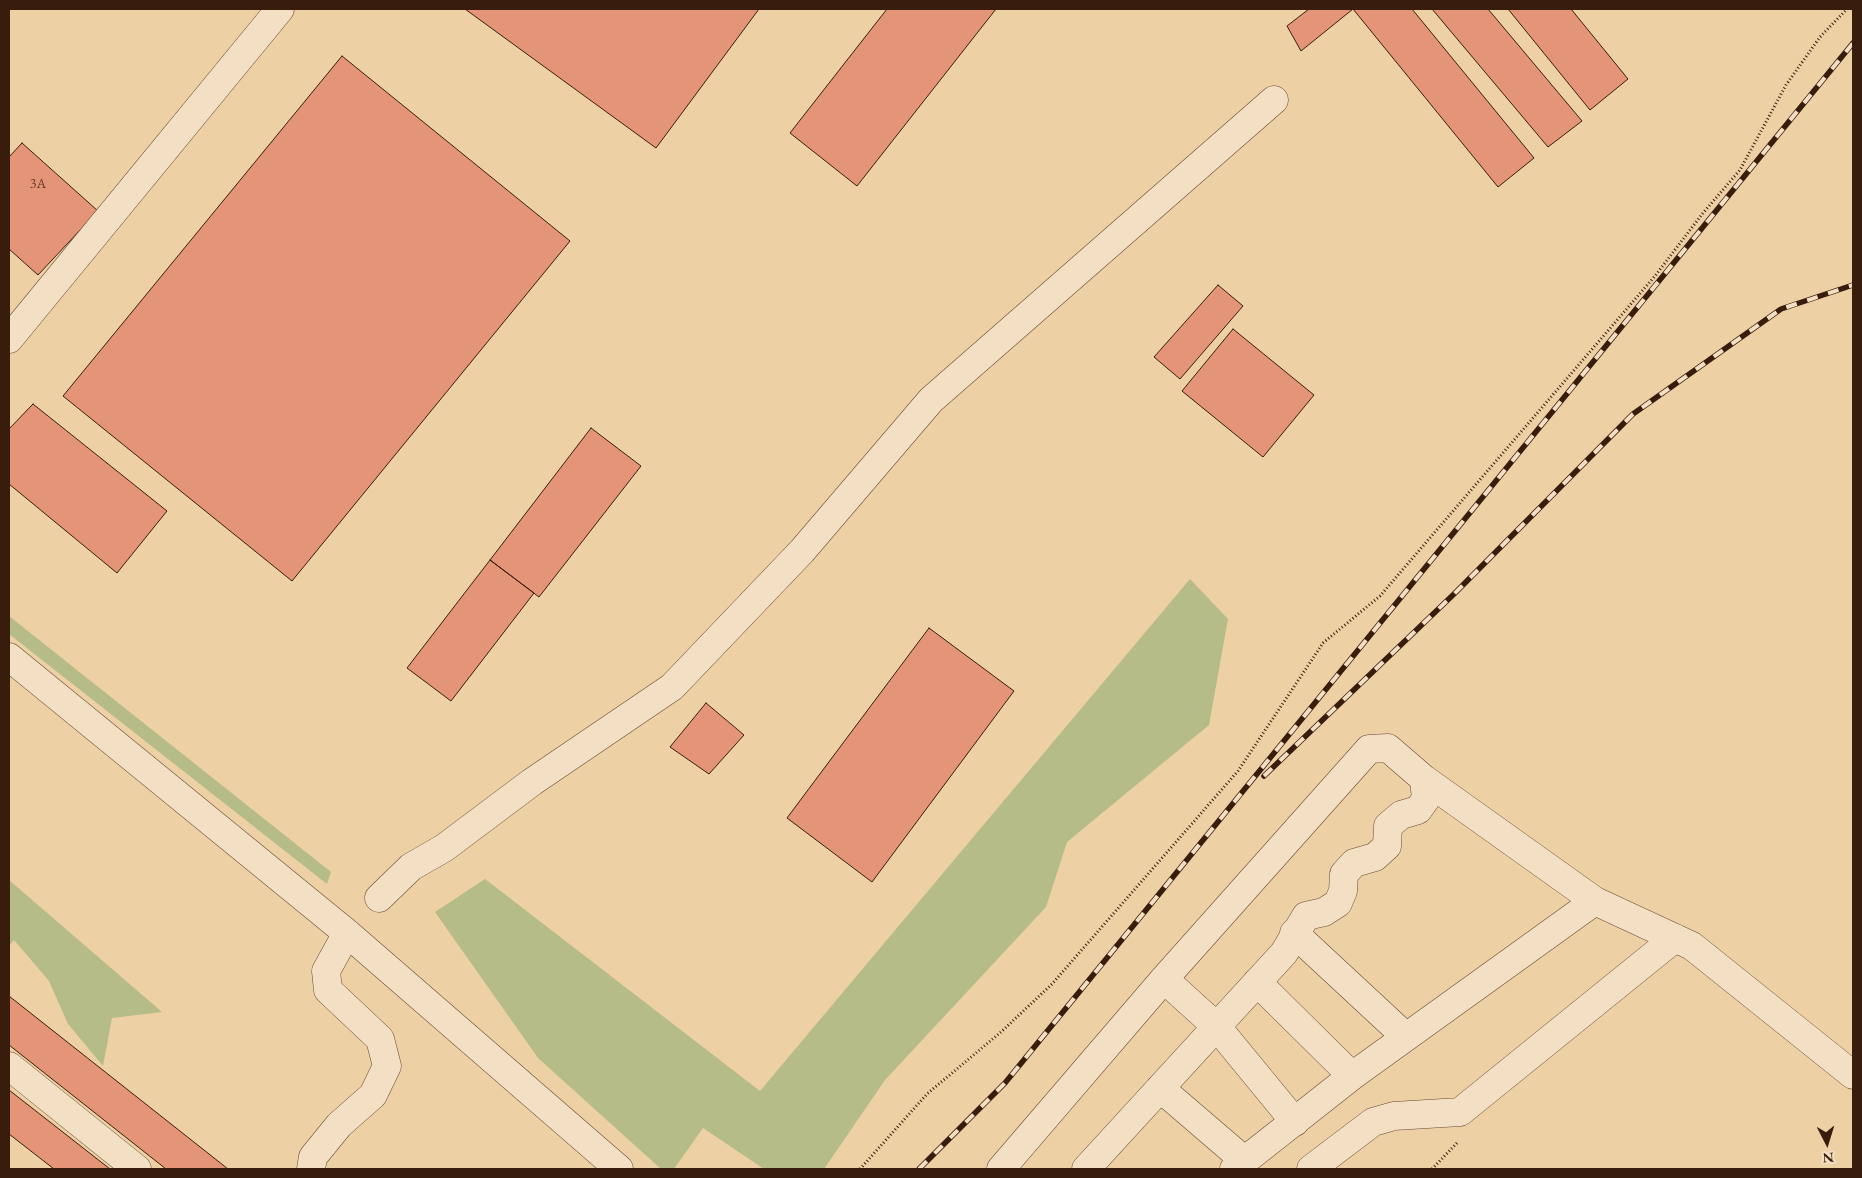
<!DOCTYPE html>
<html>
<head>
<meta charset="utf-8">
<style>
	body { margin:0 }
	#map { position:relative; width:1862px; height:1178px; overflow:hidden; background:#edd0a4; font-family:"EB Garamond",serif }
	canvas { display:block }
	.frame { position:absolute; inset:0; border:10px solid #391d0c; pointer-events:none }
	.north { position:absolute; left:1802px; top:1118px; width:50px; height:50px; -webkit-text-stroke:4px #f3e0c4; paint-order:stroke; rotate:175deg; font-size:14px; font-weight:700; line-height:20px; text-align:center; color:#391d0c }
	.north::after { content:''; display:block; margin:auto; width:18px; height:22px; background:#391d0c; clip-path:polygon(50% 0,100% 100%,50% 72%,0 100%) }
</style>
</head>
<body>
<div id="map">
<canvas width="1862" height="1178"></canvas>
<div class="frame"></div>
<div class="north">N</div>
</div>
<script>
const c = document.querySelector('canvas').getContext('2d');
c.lineJoin = 'round';
function fillPath(path, color) { c.fillStyle = color; c.fill(path, 'evenodd'); }
const poly = rows => new Path2D(rows.map(r => 'M' + r).join(''));
function trace(path, color, width, dash) { c.strokeStyle = color; c.lineWidth = width; c.lineCap = dash ? 'butt' : 'round'; c.setLineDash(dash || []); c.stroke(path); }
function label(font, color, halo, rows, align = 'center') {
  c.font = font + ' "EB Garamond",serif'; c.lineWidth = 4.5; c.setLineDash([]); c.textBaseline = 'middle'; c.strokeStyle = halo; c.fillStyle = color; for (const [text, x, y, turn = 0] of rows) {
    c.save(); c.translate(x, y); c.rotate((+turn || 0) * Math.PI / 180); c.textAlign = isNaN(turn) ? turn : align; if (halo) c.strokeText(text, 0, 0); c.fillText(text, 0, 0); c.restore();
  }
}
fillPath(poly([
	[1190,579,1228,619,1209,725,1067,842,1046,907,885,1080,824,1169,764,1169,703,1128,674,1169,661,1169,538,1058,435,912,485,879,760,1091],
	[9,616,331,872,327,884,9,634],
	[9,880,162,1012,112,1018,103,1066,68,1024,49,981,14,940,9,946]
]), '#b5bc88');
const building = poly([
	[465,9,759,9,656,148,465,9],
	[887,9,996,9,857,186,790,133,887,9],
	[1309,9,1412,9,1534,158,1498,187,1353,9,1301,51,1287,26,1309,9],
	[1432,9,1488,9,1582,121,1548,147,1432,9],
	[1508,9,1571,9,1628,79,1590,110,1508,9],
	[342,56,570,241,292,581,63,396,342,56],
	[22,143,98,211,38,275,9,249,9,157,22,143],
	[1218,285,1243,306,1180,379,1154,357,1218,285],
	[1233,329,1314,395,1263,457,1182,391,1233,329],
	[33,404,167,511,117,573,9,484,9,429,33,404],
	[591,428,641,466,539,597,490,560,591,428],
	[490,560,534,593,451,701,407,668,490,560],
	[929,628,1014,691,872,882,787,818,929,628],
	[706,703,744,735,709,774,670,747,706,703],
	[9,996,228,1169,166,1169,9,1045,9,996],
	[9,1090,110,1169,54,1169,9,1134,9,1090]
]);
fillPath(building, '#e49477');
trace(building, '#391d0c', 1);
const minor = poly([
	[9,339,280,9],
	[9,657,347,933,619,1169],
	[379,898,411,867,444,848,532,782,672,687,802,551,931,400,1274,100],
	[1595,901,1692,946,1853,1075],
	[1294,933,1406,1037],
	[1164,979,1217,1027,1295,1122],
	[1257,982,1352,1076],
	[9,1066,137,1169],
	[1160,1088,1245,1161],
	[311,1169,313,1157,339,1125,373,1095,387,1066,380,1039,328,990,326,971,347,933],
	[1001,1169,1164,979,1369,749,1388,748,1424,779,1595,901,1352,1076,1234,1169],
	[1086,1169,1284,953,1306,916,1324,912,1338,903,1343,891,1344,874,1354,863,1375,857,1387,846,1388,826,1401,815,1418,810,1426,799,1424,779],
	[1311,1169,1373,1122,1394,1116,1460,1112,1675,938]
]);
trace(minor, '#664a32', 29);
trace(poly([
	[860,1169,927,1094,1001,1032,1052,984,1238,771,1323,643,1380,596,1655,276,1703,213,1740,170,1786,85,1820,37,1847,9],
	[1432,1169,1457,1143]
]), '#391d0c', 3, [1, 2.5]);
trace(minor, '#f3e0c4', 28);
const rail = poly([
	[1264,776,1454,594,1633,414,1781,309,1853,285],
	[919,1169,1005,1083,1853,43]
]);
trace(rail, '#391d0c', 5.5);
trace(rail, '#f3e0c4', 4, [11]);
label('14px', '#643b27', null, [
	["3А",38,184]
]);
</script>
</body>
</html>
